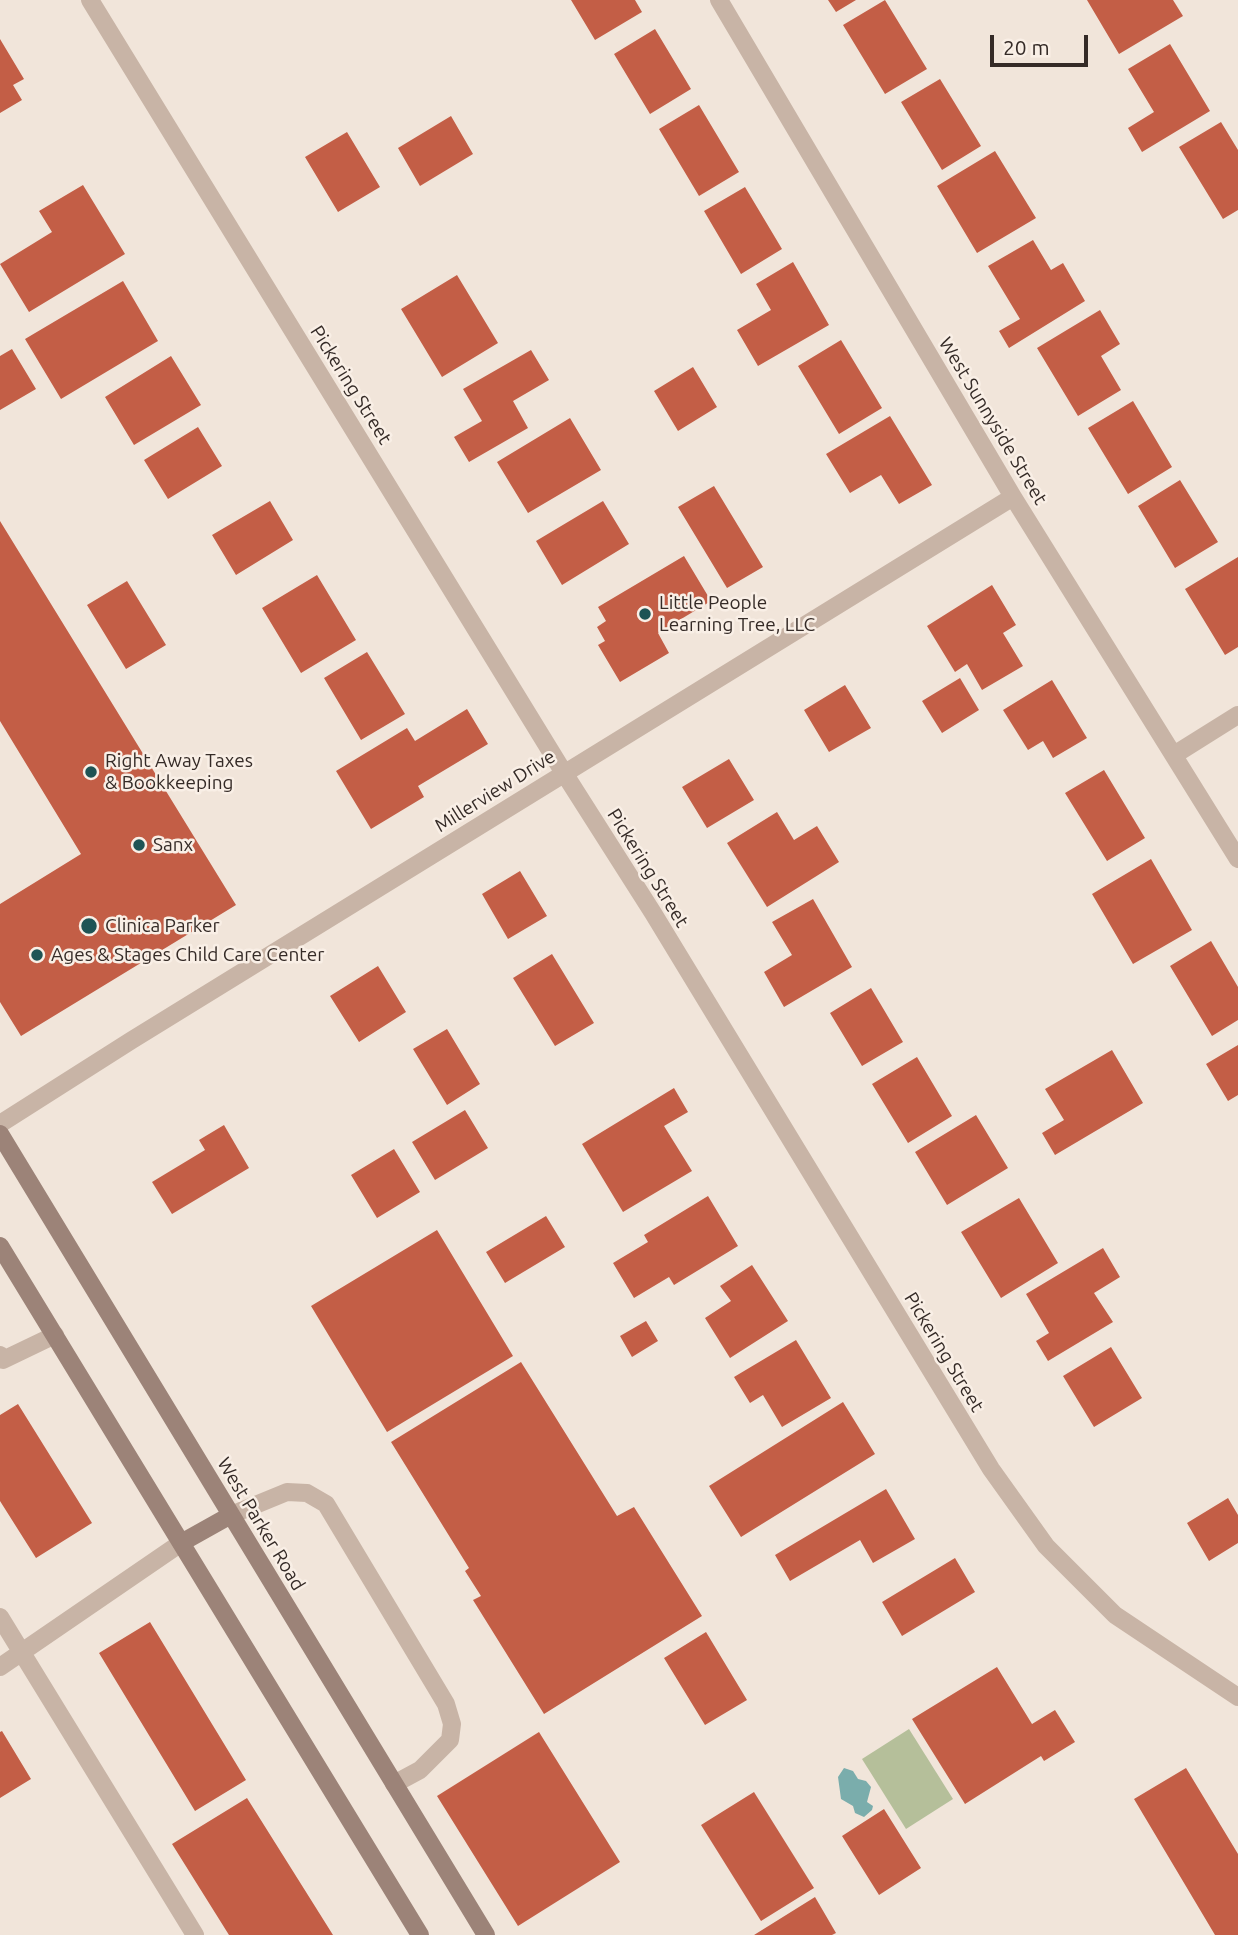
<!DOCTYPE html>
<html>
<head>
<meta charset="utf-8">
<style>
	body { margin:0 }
	#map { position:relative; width:1238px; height:1935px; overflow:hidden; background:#f1e5da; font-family:Ubuntu,sans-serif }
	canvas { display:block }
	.scale { position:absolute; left:990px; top:35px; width:98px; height:32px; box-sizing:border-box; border:4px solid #352b27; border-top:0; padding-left:9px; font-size:21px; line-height:24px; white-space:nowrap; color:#352b27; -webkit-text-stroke:5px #f9efe6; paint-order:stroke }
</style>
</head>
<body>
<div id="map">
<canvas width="1238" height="1935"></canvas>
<div class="scale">20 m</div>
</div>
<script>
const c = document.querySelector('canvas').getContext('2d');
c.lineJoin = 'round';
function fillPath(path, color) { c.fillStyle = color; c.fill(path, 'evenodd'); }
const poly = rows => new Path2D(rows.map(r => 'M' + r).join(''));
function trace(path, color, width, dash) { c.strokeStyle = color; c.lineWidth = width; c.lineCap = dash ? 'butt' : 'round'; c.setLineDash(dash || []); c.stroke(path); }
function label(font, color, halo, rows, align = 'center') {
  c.font = font + ' Ubuntu,sans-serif'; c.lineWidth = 5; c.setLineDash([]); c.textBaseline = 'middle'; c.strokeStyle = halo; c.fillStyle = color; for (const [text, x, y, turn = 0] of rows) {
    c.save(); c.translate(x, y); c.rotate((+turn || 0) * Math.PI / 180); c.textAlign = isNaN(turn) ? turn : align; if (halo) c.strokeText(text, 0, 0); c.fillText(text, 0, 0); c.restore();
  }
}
fillPath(poly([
	[909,1729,953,1799,906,1829,862,1759]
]), '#b5bf9a');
fillPath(poly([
	[844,1768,853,1771,858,1779,866,1781,871,1787,867,1802,873,1806,872,1810,864,1817,855,1813,853,1806,841,1799,838,1777]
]), '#7aadac');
fillPath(poly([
	[571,0,635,0,642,12,595,40],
	[828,0,856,0,836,12],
	[885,0,927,69,885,94,843,25],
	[1087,0,1173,0,1183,16,1119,54],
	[655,29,691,89,650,114,614,54],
	[0,39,24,79,13,85,22,100,0,113],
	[1170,44,1210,111,1142,152,1128,128,1154,112,1128,69],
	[940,79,981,146,942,170,901,102],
	[699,105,739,172,699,196,659,129],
	[451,116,473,154,420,186,398,148],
	[1221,122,1238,150,1238,210,1223,219,1179,147],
	[347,132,380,187,338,212,305,157],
	[995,151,1036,218,977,253,937,186],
	[83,185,125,254,29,312,0,264,52,232,39,211],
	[745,187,782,249,741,274,704,211],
	[1033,240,1051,270,1063,263,1085,301,1009,348,999,331,1020,319,988,266],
	[793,262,829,325,758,366,737,330,771,310,756,284],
	[457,275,498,343,442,377,401,309],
	[123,281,158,341,61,399,25,339],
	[1100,310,1120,344,1101,356,1121,390,1078,416,1037,348],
	[841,340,882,408,839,434,798,366],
	[12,349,36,389,0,410,0,356],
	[531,350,549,380,513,401,528,428,469,462,454,437,482,421,463,389],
	[171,356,201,405,134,445,105,397],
	[693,367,717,407,678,431,654,391],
	[1133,401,1172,467,1128,494,1088,428],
	[890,416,932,485,899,504,881,475,850,493,826,454],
	[570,418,601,470,528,513,497,462],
	[198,427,222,466,168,499,144,460],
	[1180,480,1218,542,1175,568,1138,506],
	[714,486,763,567,727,588,678,507],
	[270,501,293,540,236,575,212,535],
	[603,501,629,544,562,585,536,541],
	[0,521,236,905,21,1036,0,1002,0,904,81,854,0,721],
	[684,556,711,601,658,633,669,653,620,682,598,645,605,641,597,627,606,621,598,607],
	[1238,557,1238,647,1225,655,1185,589],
	[317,575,356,640,301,673,262,608],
	[127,581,166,645,126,669,87,605],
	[992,585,1016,625,1003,633,1023,666,982,690,967,664,955,672,927,626],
	[367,652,405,714,361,740,324,678],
	[960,678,979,710,942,733,922,701],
	[1052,680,1087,738,1053,758,1043,741,1028,750,1003,710],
	[845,685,871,728,829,752,804,710],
	[467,709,488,744,418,786,424,797,371,829,336,771,407,728,415,741],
	[729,759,754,800,707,828,682,787],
	[1104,770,1145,838,1107,861,1065,793],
	[777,812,794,840,817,826,839,862,767,907,727,843],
	[1151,859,1192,930,1133,964,1092,894],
	[520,871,547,916,508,939,482,894],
	[813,899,852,967,784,1007,764,972,792,955,772,922],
	[1211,941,1238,987,1238,1020,1212,1036,1170,966],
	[552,954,594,1023,555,1046,513,978],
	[378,966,406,1012,359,1042,330,996],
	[871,988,903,1042,862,1066,830,1013],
	[447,1029,480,1084,447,1105,413,1049],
	[1238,1045,1238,1095,1228,1101,1206,1064],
	[1112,1050,1143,1103,1055,1155,1042,1133,1064,1120,1045,1089],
	[917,1057,952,1116,908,1143,872,1084],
	[674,1088,688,1112,664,1126,692,1171,623,1212,582,1144],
	[465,1110,488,1148,435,1180,412,1142],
	[976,1115,1008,1168,947,1205,915,1152],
	[224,1125,249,1168,172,1214,152,1182,205,1150,199,1140],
	[394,1149,420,1192,377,1218,351,1175],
	[708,1196,738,1246,674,1285,669,1277,634,1298,613,1263,648,1242,644,1235],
	[1019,1198,1058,1263,1001,1298,961,1232],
	[546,1216,565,1247,505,1283,486,1252],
	[437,1230,513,1356,387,1432,311,1306],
	[1103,1248,1120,1277,1094,1293,1113,1322,1048,1361,1036,1341,1049,1333,1026,1294],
	[752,1265,788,1321,730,1358,705,1318,731,1301,720,1286],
	[646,1321,658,1341,632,1357,620,1336],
	[796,1340,831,1398,782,1427,763,1395,750,1403,734,1377],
	[1111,1347,1142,1398,1094,1427,1063,1376],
	[521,1362,617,1516,634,1507,702,1616,544,1714,473,1600,481,1596,465,1571,469,1568,391,1442],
	[843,1402,875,1454,741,1537,709,1486],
	[18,1404,92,1523,36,1558,0,1501,0,1415],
	[886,1489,915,1539,873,1563,860,1540,790,1581,775,1555],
	[1228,1498,1238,1515,1238,1543,1209,1561,1187,1523],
	[955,1558,975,1592,902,1636,882,1602],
	[150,1622,246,1780,195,1811,99,1653],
	[706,1632,747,1700,705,1725,664,1658],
	[997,1667,1032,1724,1055,1710,1075,1742,1044,1761,1041,1756,965,1804,912,1719],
	[2,1731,31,1779,0,1798,0,1732],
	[539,1732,620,1862,518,1926,437,1796],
	[1186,1768,1238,1854,1238,1935,1215,1935,1134,1799],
	[754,1792,814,1888,761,1921,701,1825],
	[247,1798,333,1935,229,1935,172,1844],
	[884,1809,921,1868,879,1895,842,1836],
	[815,1897,836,1933,832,1935,754,1935]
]), '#c35e46');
trace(poly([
	[0,1355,3,1360,55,1335],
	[231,1515,287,1492,307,1493,326,1504,446,1704,452,1724,450,1740,420,1770,394,1784],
	[0,1617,195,1935],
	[0,1667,181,1543]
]), '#c8b4a6', 18);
trace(poly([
	[90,0,564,773,653,913,991,1469,1046,1546,1115,1615,1238,1697],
	[719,0,1013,497,1238,859],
	[1174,755,1238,715],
	[0,1124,132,1040,1013,497]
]), '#c8b4a6', 18);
trace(poly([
	[0,1134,486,1935],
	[0,1246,420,1935],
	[181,1543,231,1515]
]), '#9c8378', 18);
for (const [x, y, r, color] of [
	[645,614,7,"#1e5455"],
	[91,772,7,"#1e5455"],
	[139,845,7,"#1e5455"],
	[89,926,9,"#1e5455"],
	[37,955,7,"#1e5455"]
]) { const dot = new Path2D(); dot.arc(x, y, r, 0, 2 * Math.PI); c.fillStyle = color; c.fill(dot); trace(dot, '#f9efe6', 2.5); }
label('19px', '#352b27', '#f9efe6', [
	["Pickering Street",351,385,58],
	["West Sunnyside Street",993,421,59],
	["Millerview Drive",495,791,-32],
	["Pickering Street",648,868,58],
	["Pickering Street",944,1352,59],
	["West Parker Road",261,1524,59]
]);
label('19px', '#352b27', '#f9efe6', [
	["Little People",659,603],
	["Learning Tree, LLC",659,625],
	["Right Away Taxes",105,761],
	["& Bookkeeping",105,783],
	["Sanx",153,845],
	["Clinica Parker",105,926],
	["Ages & Stages Child Care Center",51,955]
], 'left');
</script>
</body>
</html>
